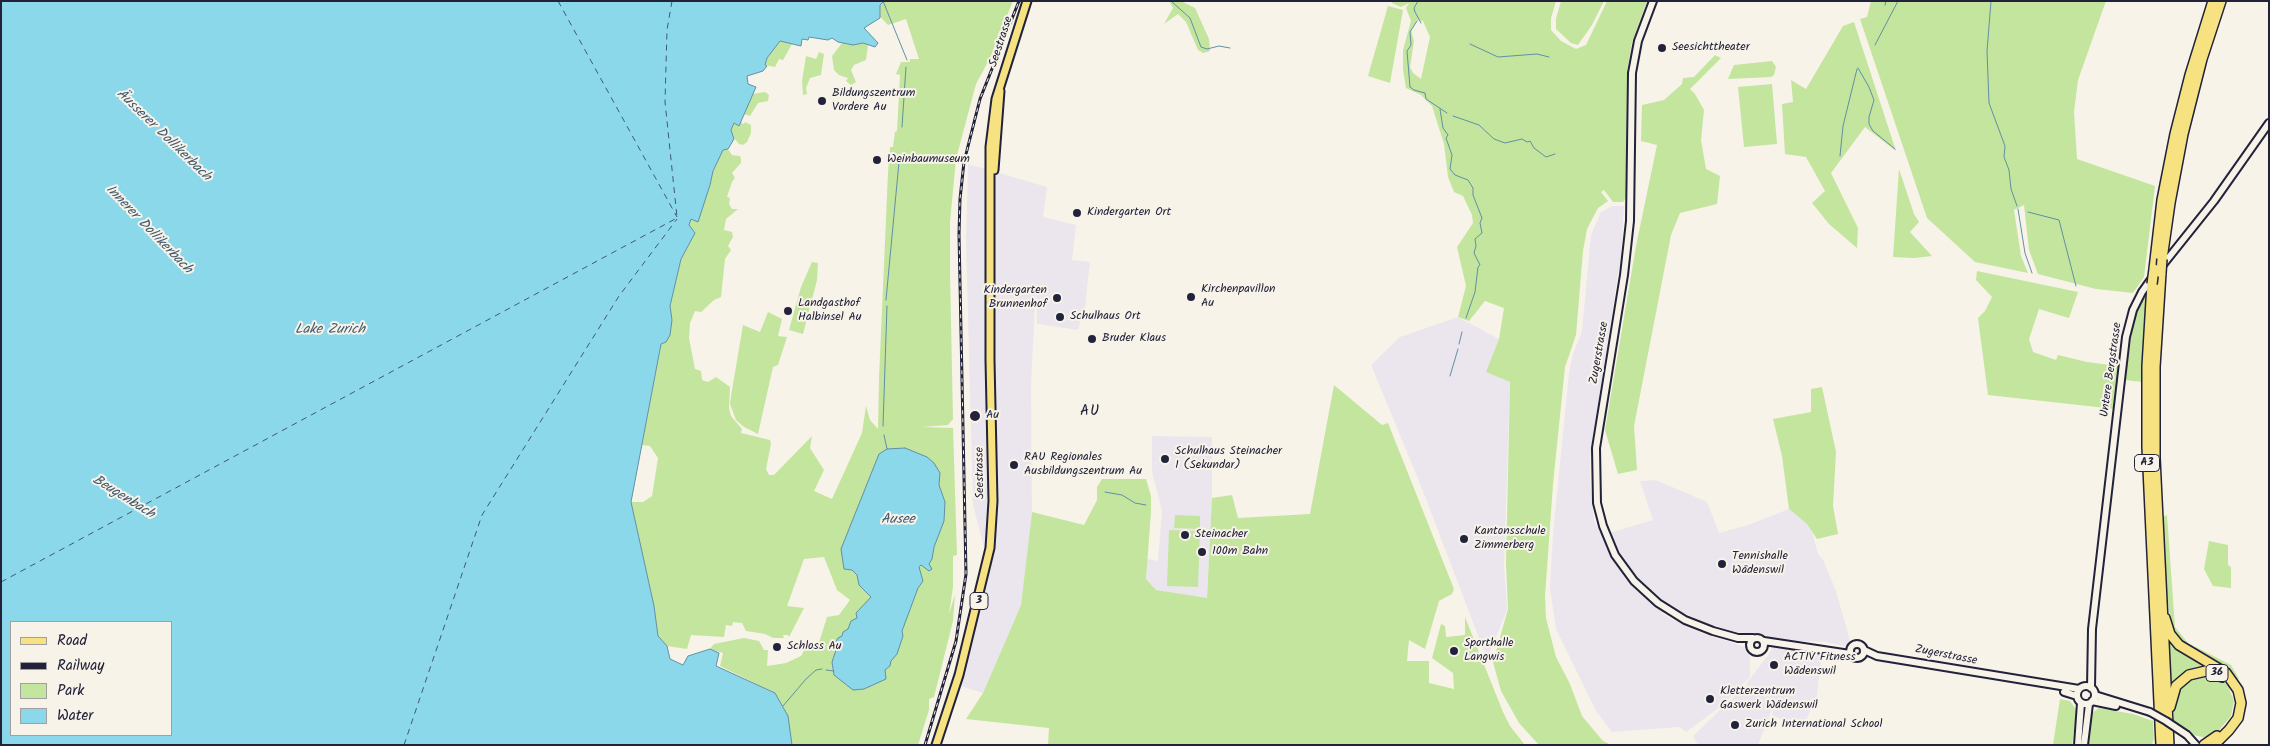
<!DOCTYPE html>
<html>
<head>
<meta charset="utf-8">
<style>
	body { margin:0 }
	#map { position:relative; width:2270px; height:746px; overflow:hidden; background:#f7f3e8; font-family:Kalam,sans-serif }
	canvas { display:block }
	.frame { position:absolute; inset:0; border:2px solid #22223b; pointer-events:none }
	.legend { position:absolute; left:10px; top:621px; width:162px; height:115px; box-sizing:border-box; background:#f7f3e8; border:1px solid #a29fa3; margin:0; padding:6px 9px; list-style:none; font-size:15px; color:#22223b }
	.legend li { display:flex; align-items:center; gap:10px; height:25px }
	.legend b { width:25px; border:1px solid #a29fa3 }
</style>
</head>
<body>
<div id="map">
<canvas width="2270" height="746"></canvas>
<div class="frame"></div>
<ul class="legend">
<li><b style="height:6px;background:#f7e281"></b>Road</li>
<li><b style="height:6px;background:#22223b"></b>Railway</li>
<li><b style="height:14px;background:#c4e59e"></b>Park</li>
<li><b style="height:14px;background:#8cd8eb"></b>Water</li>
</ul>
</div>
<script>
const c = document.querySelector('canvas').getContext('2d');
c.lineJoin = 'round';
function fillPath(path, color) { c.fillStyle = color; c.fill(path, 'evenodd'); }
const poly = rows => new Path2D(rows.map(r => 'M' + r).join(''));
function trace(path, color, width, dash) { c.strokeStyle = color; c.lineWidth = width; c.lineCap = dash ? 'butt' : 'round'; c.setLineDash(dash || []); c.stroke(path); }
function label(font, color, halo, rows, align = 'center') {
  c.font = font + ' Kalam,sans-serif'; c.lineWidth = 4; c.setLineDash([]); c.textBaseline = 'middle'; c.strokeStyle = halo; c.fillStyle = color; for (const [text, x, y, turn = 0] of rows) {
    c.save(); c.translate(x, y); c.rotate((+turn || 0) * Math.PI / 180); c.textAlign = isNaN(turn) ? turn : align; if (halo) c.strokeText(text, 0, 0); c.fillText(text, 0, 0); c.restore();
  }
}
fillPath(poly([
	[968,164,1047,187,1043,217,1076,225,1072,260,1090,262,1085,306,1078,330,1037,324,1036,285,1031,384,1032,512,1021,605,983,693,954,684,985,551,973,505,966,243],
	[1612,206,1624,206,1621,255,1590,457,1590,481,1594,521,1602,535,1653,520,1640,481,1656,480,1707,502,1719,533,1748,525,1789,509,1807,524,1812,531,1818,554,1823,560,1836,591,1849,637,1849,644,1844,646,1826,642,1800,641,1799,650,1822,652,1817,696,1802,729,1772,715,1775,702,1758,745,1698,745,1693,736,1746,685,1774,702,1746,684,1772,650,1767,637,1759,633,1750,634,1732,631,1706,623,1684,613,1661,613,1673,620,1699,632,1745,647,1750,657,1750,677,1724,704,1686,732,1680,727,1612,732,1596,711,1556,629,1550,588,1553,534,1569,373,1573,354,1582,331,1591,235,1601,212],
	[1458,317,1499,339,1487,372,1510,382,1504,564,1507,610,1487,659,1421,486,1371,365,1400,337],
	[1152,436,1212,437,1212,498,1207,599,1156,590,1146,579,1147,559,1158,561,1162,511,1152,472]
]), '#ebe6ed');
fillPath(poly([
	[877,1,1013,1,990,58,976,84,956,159,950,222,950,272,953,419,948,425,922,427,953,428,957,555,953,556,953,587,949,614,955,594,953,621,934,697,929,699,929,710,918,745,785,745,775,693,720,666,723,653,710,649,714,644,744,638,759,641,764,650,768,650,767,666,786,663,801,656,806,647,818,646,827,617,839,615,850,600,837,590,824,557,804,559,787,606,804,608,789,637,788,635,783,635,784,638,773,638,765,634,746,631,742,623,733,622,732,626,726,625,724,637,691,635,687,649,667,646,658,636,654,606,631,502,643,502,652,496,658,458,650,446,642,445,661,344,666,342,670,306,681,259,695,233,689,226,691,219,697,221,710,185,713,171,723,150,728,149,732,155,740,156,741,159,741,163,732,173,735,178,732,182,727,197,730,198,729,204,732,209,738,209,726,219,724,230,732,232,733,237,728,246,731,250,725,259,721,297,714,300,701,312,695,311,690,323,689,338,695,369,701,371,702,380,708,382,716,377,730,387,729,408,731,416,742,429,741,433,770,440,771,444,766,469,769,475,774,475,812,436,810,448,824,470,814,491,832,499,862,433,866,406,870,420,878,429,879,378,888,173,890,147,893,147,895,132,897,131,900,75,896,74,901,62,910,62,910,59,919,59,906,19,888,25,874,10],
	[1169,1,1181,1,1195,8,1209,39,1210,51,1203,53,1198,50,1186,22,1178,14,1164,24,1173,8],
	[1393,1,1556,1,1551,18,1551,30,1561,41,1576,49,1586,45,1607,1,1647,1,1632,42,1627,71,1626,198,1623,202,1613,202,1604,190,1601,192,1608,201,1598,208,1587,229,1583,251,1576,335,1565,367,1553,484,1545,596,1546,618,1556,657,1570,684,1582,716,1603,741,1611,745,1539,745,1519,723,1501,691,1493,662,1508,609,1506,564,1510,382,1486,372,1499,339,1504,308,1485,301,1469,321,1458,317,1466,286,1457,247,1473,223,1472,215,1463,196,1454,192,1448,177,1444,144,1432,106,1421,95,1406,88,1403,70,1403,50,1411,21,1406,8,1409,3,1401,7,1392,3],
	[1417,20,1423,21,1430,37,1421,79,1413,73,1410,67,1414,41,1411,30],
	[1561,1,1604,1,1592,25,1578,45,1571,43,1556,29,1556,19],
	[1871,1,2106,1,2078,80,2074,112,2077,159,2155,186,2144,277,2133,293,2096,289,2038,274,2029,250,2024,205,2014,210,2021,256,2028,273,1975,262,1927,218,1860,19,1867,17],
	[1388,6,1403,10,1390,83,1368,76],
	[1854,22,1896,151,1865,127,1831,173,1858,228,1857,248,1829,224,1812,203,1825,191,1806,157,1785,154,1782,104,1793,102,1791,80,1806,89,1843,26],
	[780,41,792,44,783,60,779,59,775,67,765,65,767,58],
	[842,43,853,44,863,43,868,45,866,60,854,65,851,70,856,82,851,85,846,81,848,78,839,75,834,70,832,56],
	[819,52,824,54,821,75,810,78,806,88,807,94,803,95,802,81,806,56,816,59],
	[1715,55,1721,58,1690,89,1695,94,1704,110,1701,140,1706,169,1720,176,1717,204,1680,213,1671,235,1634,426,1637,470,1618,474,1605,430,1636,246,1657,145,1641,141,1642,105,1664,100,1682,84,1683,78,1694,77],
	[1772,61,1776,67,1774,75,1771,77,1728,79,1734,65],
	[1772,84,1777,144,1744,147,1738,87],
	[765,92,769,95,768,101,758,103,750,116,744,114,753,94],
	[741,122,744,124,745,122,751,125,751,133,747,142,743,145,739,144,735,139,731,131,734,123,739,126],
	[1899,169,1914,214,1919,222,1910,232,1932,256,1914,258,1893,257],
	[812,262,818,263,817,280,803,334,789,330,801,287],
	[1977,271,2078,292,2069,318,2039,309,2029,339,2033,352,2056,360,2058,355,2087,362,2118,366,2115,409,1988,395,1978,318,1985,311,1992,297,1976,280],
	[2146,295,2142,382,2125,380,2133,325,2138,309],
	[768,312,782,319,778,336,787,337,778,365,773,367,758,434,744,427,736,420,730,404,731,396,743,325,760,332],
	[1334,385,1382,425,1388,423,1454,589,1452,594,1439,601,1425,649,1409,640,1407,661,1429,661,1429,683,1454,689,1453,673,1432,658,1441,624,1445,626,1446,637,1465,635,1465,617,1503,712,1510,726,1525,745,1048,745,1049,728,966,719,983,693,1021,605,1032,512,1084,525,1097,500,1097,487,1102,479,1146,479,1151,496,1151,512,1146,579,1156,590,1207,598,1212,498,1232,495,1238,518,1310,514],
	[1822,387,1836,452,1833,506,1838,534,1817,539,1807,524,1789,509,1782,456,1773,419,1811,412,1811,389],
	[1175,515,1200,516,1200,529,1174,528],
	[2167,515,2175,627,2188,643,2231,665,2239,679,2236,680,2186,648,2174,634,2171,626,2167,593,2163,517],
	[1169,530,1200,531,1198,587,1167,586],
	[2209,541,2228,545,2228,565,2231,567,2231,588,2213,586,2204,569],
	[2167,631,2183,652,2216,669,2207,669,2170,689],
	[2205,674,2221,679,2228,686,2234,701,2231,716,2220,729,2208,738,2193,735,2174,721,2174,704,2179,688,2190,677],
	[2060,699,2070,701,2077,711,2072,745,2053,745],
	[2099,708,2133,714,2153,721,2154,738,2152,745,2088,745,2092,713]
]), '#c4e59e');
const water = poly([
	[1,1,884,1,880,5,880,18,864,28,878,43,875,47,863,43,853,45,838,42,832,38,828,40,809,37,808,40,802,39,801,46,780,41,767,58,765,65,767,66,763,71,747,76,748,84,756,87,739,126,734,123,731,130,734,139,728,149,723,150,713,171,710,185,698,222,691,219,689,225,695,233,681,259,670,306,672,320,670,335,666,342,661,344,631,502,654,606,658,636,667,646,670,659,683,665,688,656,710,649,719,653,716,666,775,693,788,716,792,745,1,745,1,1],
	[11,622,171,622,171,735,11,735,11,622],
	[905,448,927,457,934,463,940,473,939,485,945,502,944,521,934,547,932,559,929,564,932,569,929,571,921,565,919,567,923,581,918,588,902,631,903,636,897,654,891,661,890,666,885,670,886,679,864,689,853,690,834,675,832,662,836,650,833,646,838,638,842,636,843,632,848,629,851,621,857,618,856,613,871,597,859,585,857,575,852,570,844,569,841,549,879,454,887,449,905,448]
]);
fillPath(water, '#8cd8eb');
trace(water, '#628fa5', 1);
trace(poly([
	[883,1,907,60],
	[1171,1,1190,18,1201,47,1207,49,1219,46,1230,48],
	[1418,1,1414,8,1415,12,1421,23],
	[1991,1,1987,51,1989,103,2005,146,2004,157,2009,170,2011,189,2017,206],
	[1885,5,1886,1],
	[1417,21,1410,32,1411,45,1407,51,1410,87,1414,90,1425,93,1426,99,1447,113],
	[1470,44,1498,57,1537,54,1549,57],
	[1875,45,1898,1],
	[1858,68,1869,87,1874,100,1869,117,1869,124,1873,131,1895,149],
	[1440,109,1443,128,1448,135,1446,138,1452,155,1450,169,1455,175,1468,180,1473,188,1473,195,1482,218,1480,223,1482,233,1475,239,1476,246,1474,253,1480,265,1478,267,1475,292,1466,318],
	[1453,116,1479,125,1494,139,1505,143,1522,139,1527,142,1530,141,1534,148,1546,157,1555,154],
	[902,127,906,67],
	[1840,156,1843,126,1857,69],
	[2018,209,2025,253,2032,273],
	[2028,212,2059,220,2076,286],
	[886,300,899,162],
	[1459,344,1462,332],
	[1450,376,1458,349],
	[883,426,887,306],
	[884,435,887,449],
	[1105,492,1122,495,1135,503,1146,505],
	[826,670,834,671],
	[783,706,806,679,816,670,822,669]
]), '#628fa5', 1);
trace(poly([
	[558,1,677,217],
	[672,1,667,30,665,102,677,217],
	[1,582,677,218],
	[404,745,482,515,619,296,677,219]
]), '#425970', 1, [6, 5]);
const secondary = poly([
	[1653,1,1638,41,1632,73,1630,221,1624,275,1596,448,1597,503,1603,526,1615,555,1634,581,1658,603,1685,620,1713,631,1738,638,1753,638],
	[2162,266,2214,201,2269,123],
	'1750 645a7 7 0 1 1 14 0a7 7 0 1 1-14 0Z',
	[1764,641,1850,654],
	'1850 651a7 7 0 1 1 14 0a7 7 0 1 1-14 0Z',
	[1864,650,1877,656,2079,689],
	'2077 695a9 9 0 1 1 18 0a9 9 0 1 1-18 0Z',
	[2091,688,2092,629,2126,337,2133,310,2142,292,2152,278],
	[2064,692,2077,696],
	[2095,695,2150,712],
	[2092,701,2116,706],
	[2187,735,2196,745],
	[2078,745,2081,703],
	[2084,745,2089,704]
]);
const primary = poly([
	[994,170,1000,91],
	[936,745,959,675,990,548,993,501,990,360,990,147,996,99,1027,1]
]);
const highway = poly([
	[2162,259,2170,203,2183,134,2202,59,2221,1],
	[2154,269,2162,200,2175,134,2190,75,2213,1],
	[2161,273,2155,367,2155,458,2169,745],
	[2152,284,2147,366,2147,447,2161,745],
	[2165,618,2170,634,2179,645,2226,673,2238,690,2241,703,2238,718,2229,730,2214,745],
	[2170,707,2176,686,2189,675,2206,671,2222,677],
	[2204,745,2217,736]
]);
trace(secondary, '#22223b', 10);
trace(primary, '#22223b', 11);
trace(highway, '#22223b', 12);
trace(secondary, '#f7f3e8', 6);
trace(primary, '#f7e281', 7);
trace(highway, '#f7e281', 9);
const rail = poly([
	[925,745,956,641,966,574,959,234,960,199,964,162,980,99,1019,1]
]);
trace(rail, '#22223b', 3);
trace(rail, '#f7f3e8', 1, [4]);
const secondaryBridge = poly([
	[2150,712,2166,721,2187,735]
]);
const highwayBridge = poly([
	[2161,273,2162,259],
	[2152,284,2154,269]
]);
trace(secondaryBridge, '#22223b', 10, []);
trace(highwayBridge, '#22223b', 12, []);
trace(secondaryBridge, '#f7f3e8', 6);
trace(highwayBridge, '#f7e281', 9);
for (const [x, y, r, color] of [
	[1662,48,5,"#22223b"],
	[822,101,5,"#22223b"],
	[877,160,5,"#22223b"],
	[1077,213,5,"#22223b"],
	[1191,297,5,"#22223b"],
	[1057,298,5,"#22223b"],
	[788,311,5,"#22223b"],
	[1060,317,5,"#22223b"],
	[1092,339,5,"#22223b"],
	[975,416,6,"#22223b"],
	[1165,459,5,"#22223b"],
	[1014,465,5,"#22223b"],
	[1185,535,5,"#22223b"],
	[1464,539,5,"#22223b"],
	[1202,552,5,"#22223b"],
	[1722,564,5,"#22223b"],
	[777,647,5,"#22223b"],
	[1454,651,5,"#22223b"],
	[1774,665,5,"#22223b"],
	[1710,699,5,"#22223b"],
	[1735,725,5,"#22223b"]
]) { const dot = new Path2D(); dot.arc(x, y, r, 0, 2 * Math.PI); c.fillStyle = color; c.fill(dot); trace(dot, '#f7f3e8', 2); }
for (const [x, y, w] of [
	[2147,463,25],
	[979,601,18],
	[2217,673,22]
]) { const box = new Path2D(); box.roundRect(x - w / 2, y - 8.5, w, 17, 4); c.fillStyle = '#f7f3e8'; c.fill(box); trace(box, '#22223b', 1); }
label('bold 11px', '#22223b', null, [
	["A3",2147,463],
	["3",979,601],
	["36",2217,673]
]);
label('12px', '#22223b', '#f7f3e8', [
	["Seestrasse",1002,42,-72],
	["Zugerstrasse",1600,353,-80],
	["Untere Bergstrasse",2112,370,-82],
	["Seestrasse",981,473,-91],
	["Zugerstrasse",1946,656,11]
]);
label('12px', '#22223b', '#f7f3e8', [
	["Seesichttheater",1672,48],
	["Bildungszentrum",832,94],
	["Vordere Au",832,108],
	["Weinbaumuseum",887,160],
	["Kindergarten Ort",1087,213],
	["Kirchenpavillon",1201,290],
	["Au",1201,304],
	["Kindergarten",1047,291,"right"],
	["Brunnenhof",1047,305,"right"],
	["Landgasthof",798,304],
	["Halbinsel Au",798,318],
	["Schulhaus Ort",1070,317],
	["Bruder Klaus",1102,339],
	["Au",986,416],
	["Schulhaus Steinacher",1175,452],
	["1 (Sekundar)",1175,466],
	["RAU Regionales",1024,458],
	["Ausbildungszentrum Au",1024,472],
	["Kantonsschule",1474,532],
	["Zimmerberg",1474,546],
	["Steinacher",1195,535],
	["100m Bahn",1212,552],
	["Tennishalle",1732,557],
	["Wädenswil",1732,571],
	["Sporthalle",1464,644],
	["Langwis",1464,658],
	["Schloss Au",787,647],
	["ACTIV Fitness",1784,658],
	["Wädenswil",1784,672],
	["Kletterzentrum",1720,692],
	["Gaswerk Wädenswil",1720,706],
	["Zurich International School",1745,725]
], 'left');
label('italic 14px', '#425970', '#f7f3e8', [
	["Äusserer Dollikerbach",163,136,44],
	["Innerer Dollikerbach",148,230,46],
	["Lake Zurich",330,331],
	["Beugenbach",123,498,32],
	["Ausee",898,521]
]);
c.letterSpacing = '1px';
label('15px', '#22223b', '#f7f3e8', [
	["AU",1090,412]
]);
c.letterSpacing = '0px';
</script>
</body>
</html>
